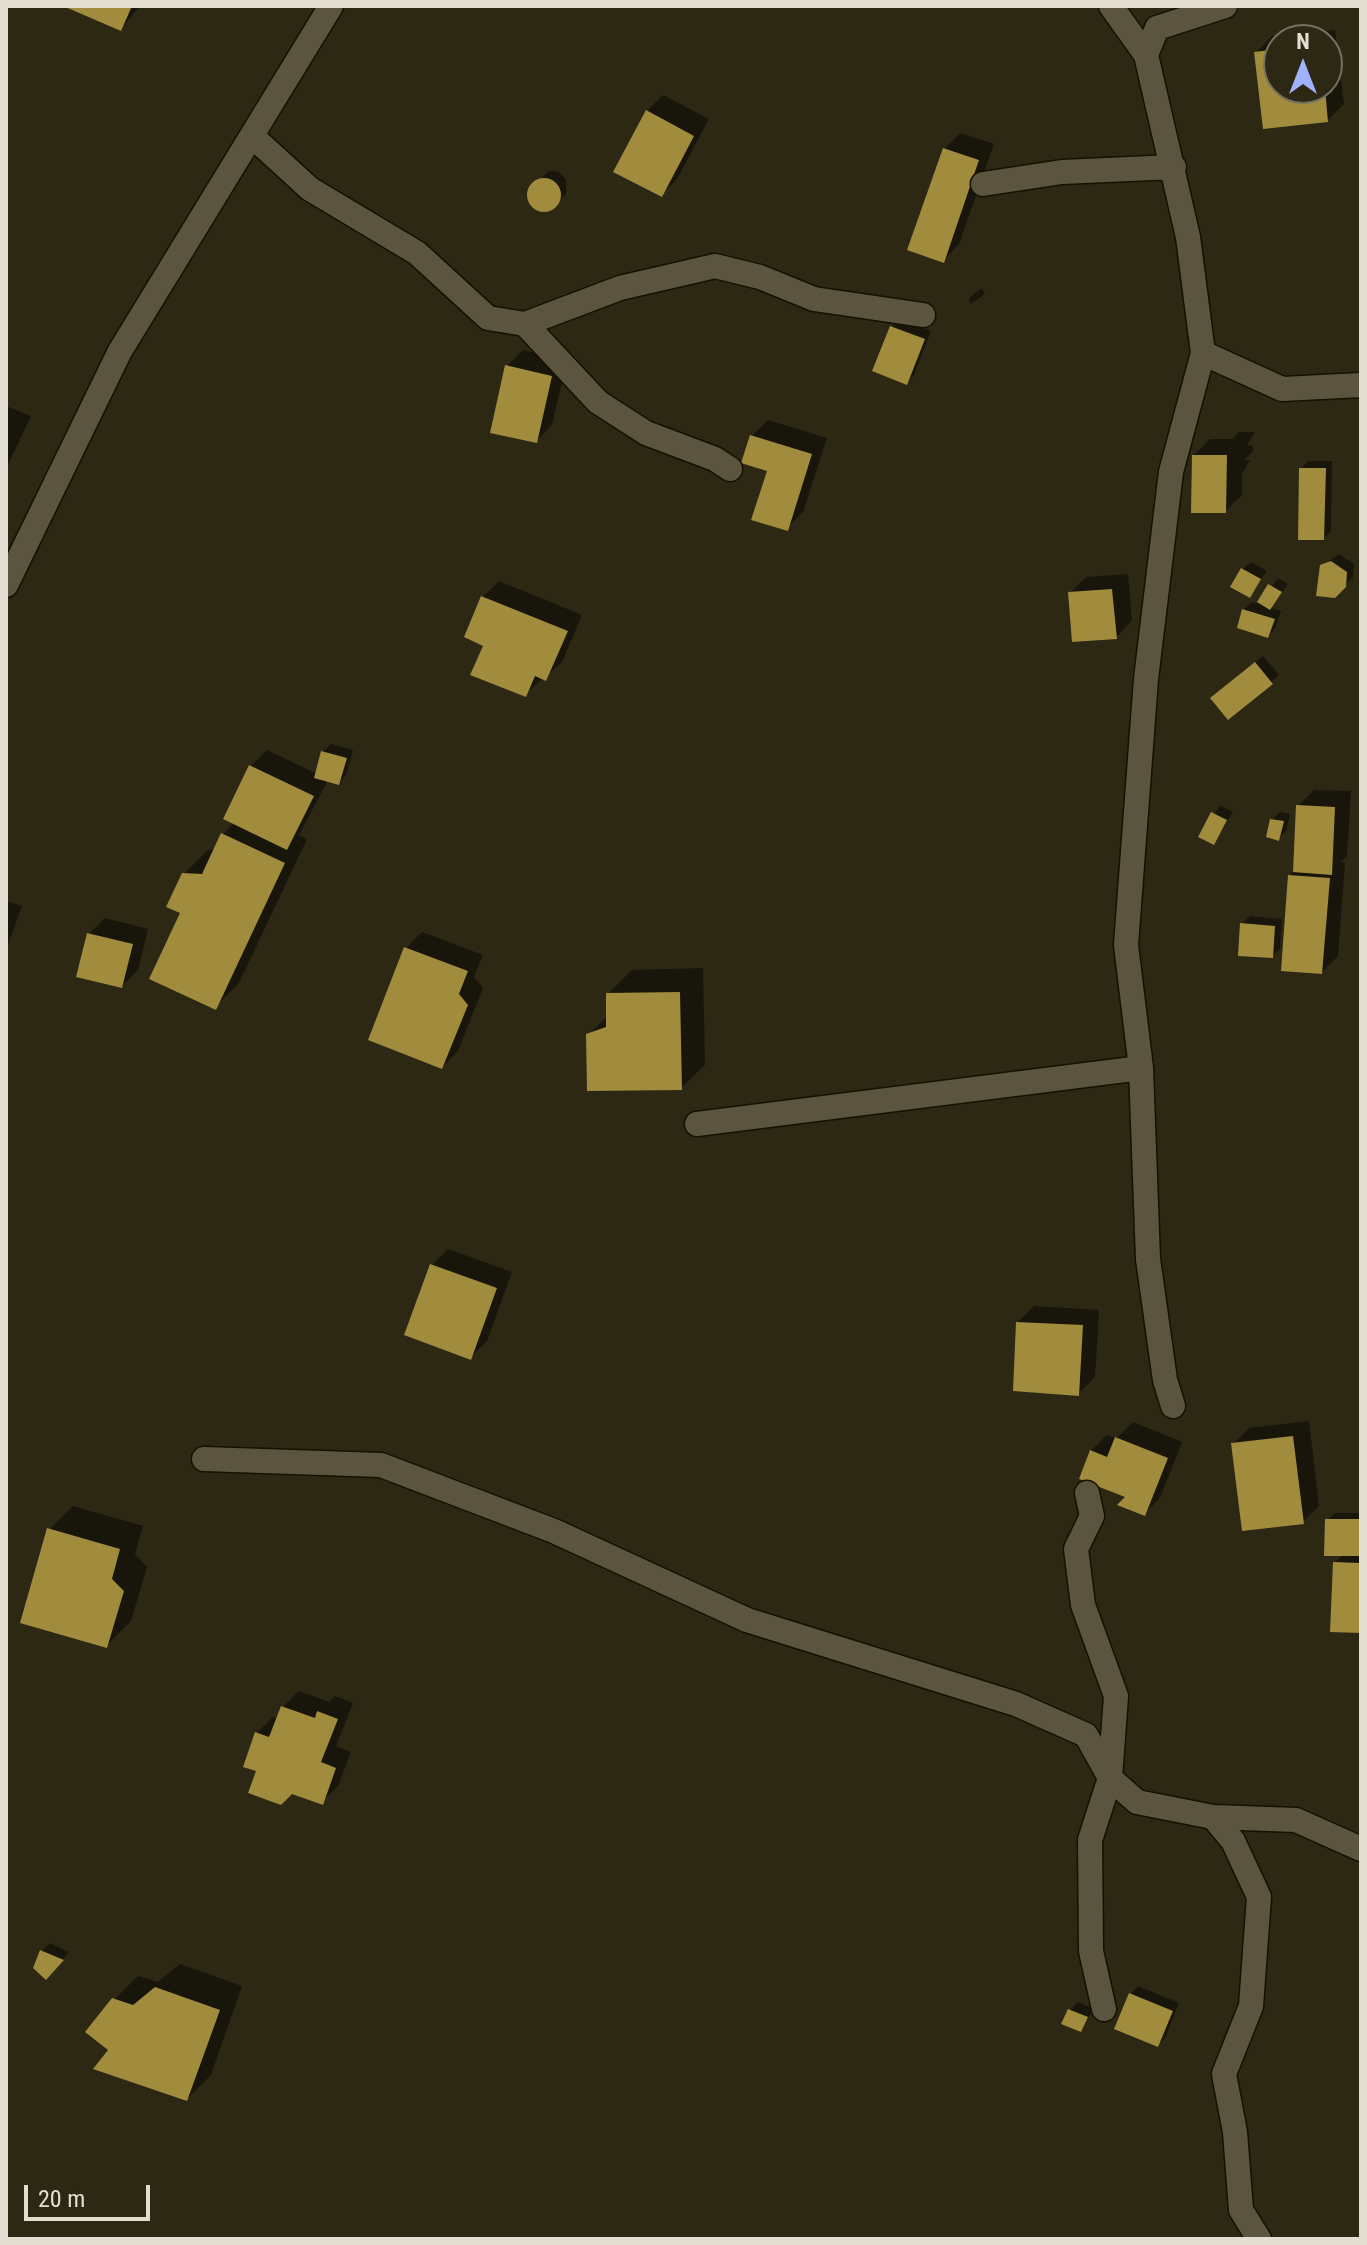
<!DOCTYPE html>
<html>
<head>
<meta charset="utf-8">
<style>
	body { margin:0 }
	#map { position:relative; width:1367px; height:2245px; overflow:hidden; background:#2d2814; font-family:"Roboto Condensed",sans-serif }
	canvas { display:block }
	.frame { position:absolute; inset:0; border:8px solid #e2ded2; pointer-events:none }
	.north { position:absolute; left:1263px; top:24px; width:80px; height:80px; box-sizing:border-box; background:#2d2814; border:2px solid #757160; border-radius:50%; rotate:0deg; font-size:22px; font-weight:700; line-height:32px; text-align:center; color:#e2ded2 }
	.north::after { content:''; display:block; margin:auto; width:28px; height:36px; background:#a1b2fd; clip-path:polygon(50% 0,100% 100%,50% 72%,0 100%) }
	.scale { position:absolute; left:24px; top:2185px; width:126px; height:36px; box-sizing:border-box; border:4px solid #e2ded2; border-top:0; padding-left:10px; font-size:24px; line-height:28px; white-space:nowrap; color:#e2ded2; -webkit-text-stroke:6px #2d2814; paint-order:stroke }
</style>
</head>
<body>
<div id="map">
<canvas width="1367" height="2245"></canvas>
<div class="frame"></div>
<div class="north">N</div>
<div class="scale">20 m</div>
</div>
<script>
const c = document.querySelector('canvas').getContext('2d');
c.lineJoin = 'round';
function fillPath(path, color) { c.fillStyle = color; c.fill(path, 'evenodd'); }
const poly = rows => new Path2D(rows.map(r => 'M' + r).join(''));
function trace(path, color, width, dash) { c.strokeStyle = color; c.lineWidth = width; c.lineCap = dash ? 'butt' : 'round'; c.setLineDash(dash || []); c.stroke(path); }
fillPath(poly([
	[68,6,140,6,121,29],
	[1335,30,1344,104,1328,120,1265,127,1256,53,1272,36],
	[1279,40,1327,40,1327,88,1279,88],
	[663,95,709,119,677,179,661,195,647,111],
	[960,133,994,144,959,244,943,261,944,149],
	[549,171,559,172,566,179,566,194,549,210,539,210,529,199,529,190],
	[982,288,985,294,971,304,969,298],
	[899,319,931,331,914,375,906,382,892,327],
	[523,350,567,360,552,425,536,441,507,366],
	[6,406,31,416,6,469],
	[768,420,827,438,803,512,787,528,769,470,752,436],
	[1239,432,1255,432,1247,445,1253,446,1253,451,1244,460,1250,460,1242,474,1242,495,1225,511,1194,455,1210,439,1232,439],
	[1308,461,1332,461,1331,531,1324,538,1301,469],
	[1339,554,1354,564,1353,577,1334,596,1322,566],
	[1251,562,1267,571,1249,595,1243,569],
	[1128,574,1132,621,1116,637,1070,593,1086,577],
	[1278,578,1288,584,1270,608,1281,611,1275,628,1268,636,1244,610,1252,602,1258,604],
	[499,581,582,615,562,662,525,694,485,645,467,636,483,597],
	[1263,656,1279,675,1271,682,1221,691],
	[331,744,353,750,346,775,339,783,328,780,299,835,307,839,239,983,215,1007,182,912,184,874,208,850,215,850,223,834,234,823,251,766,267,750,317,774,323,752],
	[1314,790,1351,791,1347,856,1341,862,1345,863,1338,956,1322,972,1290,875,1295,870,1298,806],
	[1220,805,1233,812,1213,842,1201,836],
	[1280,812,1290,814,1286,831,1279,838,1272,820],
	[6,901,22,906,6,950],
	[1250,916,1282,919,1280,949,1272,956,1242,924],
	[105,918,148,929,138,970,122,986,89,934],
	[422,932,483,955,474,977,483,988,458,1051,442,1067,370,1039,406,948],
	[703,968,705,1065,681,1088,588,1035,608,1016,608,994,632,970],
	[448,1249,512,1272,487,1341,471,1357,432,1265],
	[1034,1306,1099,1310,1095,1377,1078,1394,1018,1322],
	[1309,1421,1319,1506,1303,1522,1233,1444,1249,1428],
	[1133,1422,1182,1442,1160,1498,1144,1514,1091,1451,1107,1435,1117,1438],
	[73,1506,143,1526,135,1554,147,1567,131,1621,107,1645,49,1530],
	[1335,1513,1361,1513,1361,1631,1335,1563,1343,1554,1327,1520],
	[299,1691,329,1702,335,1696,353,1703,336,1746,351,1752,338,1786,322,1802,258,1770,257,1733,273,1717,278,1719,283,1707],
	[50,1943,69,1952,54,1970,42,1951],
	[180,1964,242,1986,211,2075,187,2099,111,2049,114,2000,138,1976,158,1982],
	[1138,1986,1179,2003,1165,2038,1157,2045,1131,1994],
	[1078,2002,1094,2009,1080,2030,1070,2010]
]), '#0007');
fillPath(poly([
	[63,6,132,6,121,31],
	[1279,49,1279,88,1325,88,1328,122,1263,129,1254,52],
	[646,110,694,136,662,197,613,172],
	[943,148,979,160,944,263,907,250],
	'527 195a17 17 0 1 1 34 0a17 17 0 1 1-34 0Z',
	[890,326,925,339,907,385,872,371],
	[505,365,552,376,537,443,490,433],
	[750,435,812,454,788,531,751,520,767,471,741,463],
	[1192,455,1227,455,1226,513,1191,513],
	[1299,468,1326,468,1324,540,1298,540],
	[1331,561,1347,572,1346,587,1335,598,1316,596,1320,565],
	[1241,568,1261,579,1250,598,1230,587],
	[1268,584,1282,592,1270,610,1257,602],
	[1112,589,1117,639,1072,642,1068,592],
	[481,596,568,631,546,681,535,676,526,697,470,675,483,646,464,637],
	[1242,609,1275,619,1268,638,1237,628],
	[1255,662,1273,684,1228,720,1210,698],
	[321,751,347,758,339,785,314,778],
	[249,765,314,796,287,850,223,819],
	[1296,805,1335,807,1332,875,1293,872],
	[1211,812,1227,820,1214,845,1198,837],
	[1270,819,1284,821,1279,841,1266,837],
	[221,833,285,863,216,1010,149,979,180,913,166,907,182,873,202,874],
	[1288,875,1330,878,1322,974,1281,971],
	[1240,923,1275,926,1273,958,1238,956],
	[87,933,133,944,122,988,76,977],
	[404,947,468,971,459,994,468,1005,442,1069,368,1040],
	[680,992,682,1090,587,1091,586,1034,606,1027,606,993],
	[430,1264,497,1288,471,1360,404,1335],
	[1016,1322,1083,1325,1079,1396,1013,1391],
	[1293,1436,1304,1524,1242,1531,1231,1443],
	[1115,1437,1168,1458,1145,1516,1117,1505,1125,1497,1079,1479,1090,1450,1107,1457],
	[1325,1519,1361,1519,1361,1556,1324,1556],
	[47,1528,120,1549,112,1579,124,1591,107,1648,20,1623],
	[1333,1562,1361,1563,1361,1633,1330,1632],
	[281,1706,315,1718,317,1711,338,1719,321,1762,336,1768,323,1805,292,1794,281,1805,248,1793,256,1771,243,1767,255,1732,269,1737],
	[40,1950,64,1960,46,1980,33,1968],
	[155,1987,220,2010,187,2101,93,2069,108,2050,85,2032,112,1998,133,2005],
	[1129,1993,1173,2011,1158,2047,1114,2029],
	[1068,2009,1088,2017,1081,2032,1061,2024]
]), '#a18b3d');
const minor = poly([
	[1111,6,1146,55,1188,237,1203,353,1171,472,1146,679,1126,945,1141,1068,1148,1259,1165,1380,1173,1406],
	[1146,55,1157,28,1225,6],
	[252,136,310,189,417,253,488,318,525,324,620,288,715,266,760,277,814,299,923,315],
	[983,184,1062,172,1174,167],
	[525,324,598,402,646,433,715,459,730,469],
	[1203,353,1282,389,1361,385],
	[6,585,120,351,331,6],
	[697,1124,1141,1068],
	[204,1459,381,1465,554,1531,747,1620,1016,1704,1086,1735,1110,1778,1137,1802,1213,1817,1296,1820,1361,1849],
	[1087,1493,1092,1516,1076,1549,1083,1605,1116,1696,1110,1778,1090,1840,1091,1951,1104,2009],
	[1213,1817,1233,1841,1259,1897,1251,2006,1224,2074,1235,2132,1241,2210,1259,2239]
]);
trace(minor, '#161001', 27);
trace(minor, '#5b553f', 24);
</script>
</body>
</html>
